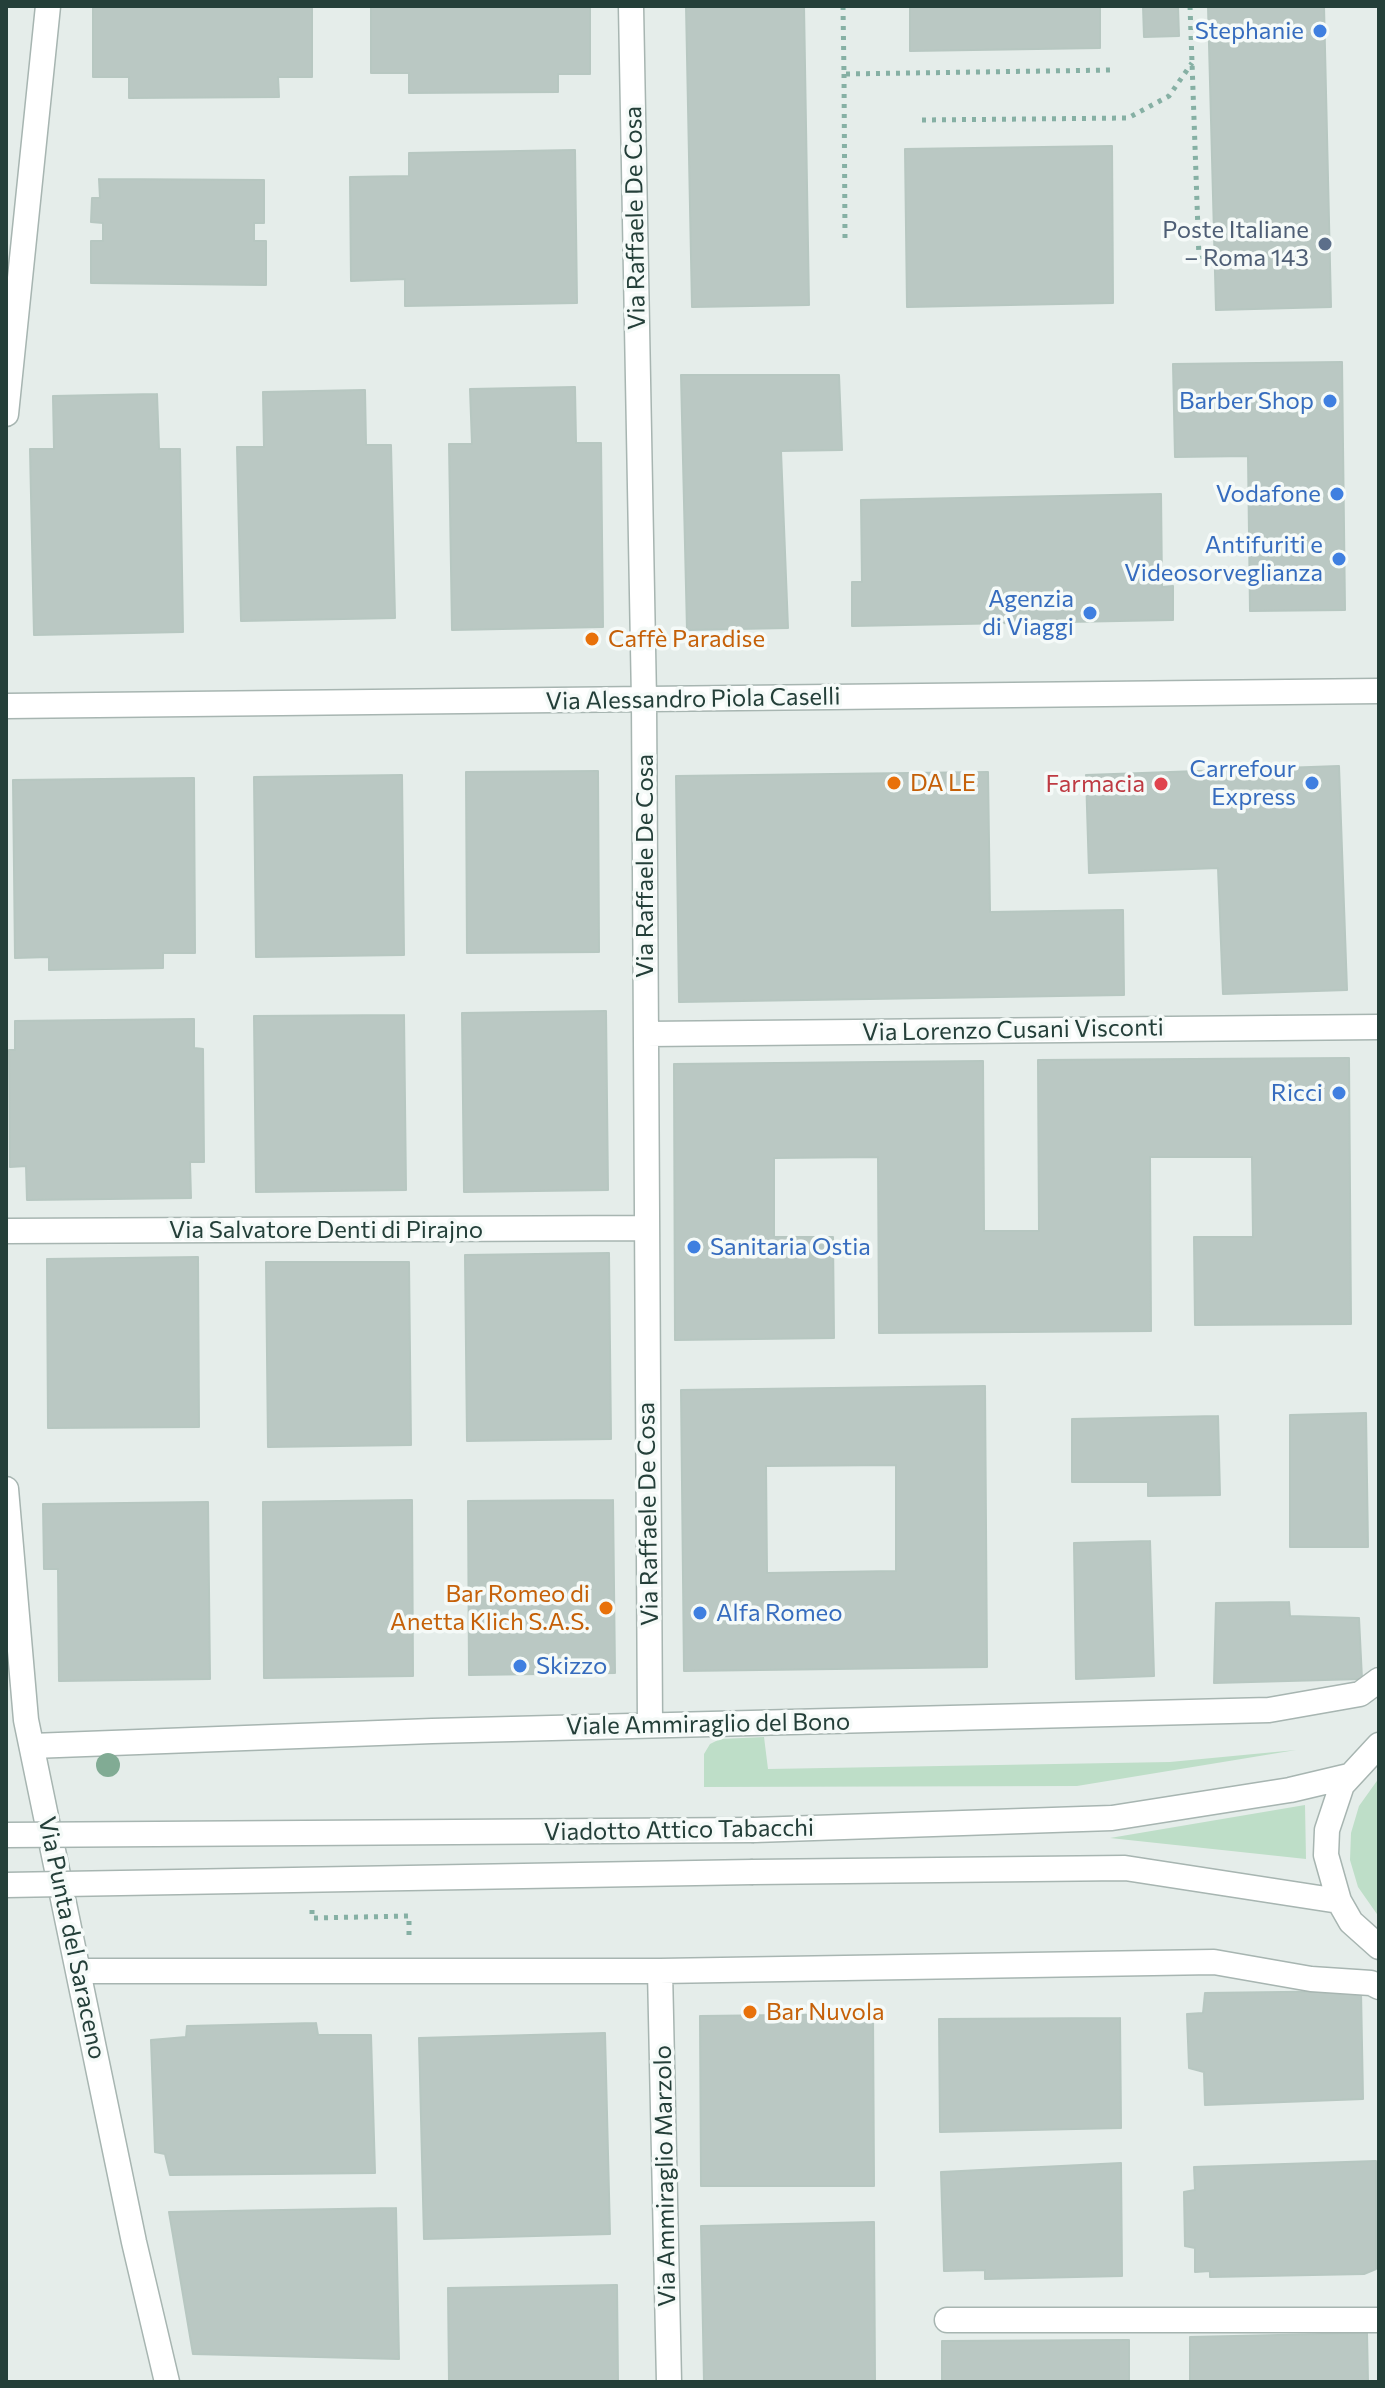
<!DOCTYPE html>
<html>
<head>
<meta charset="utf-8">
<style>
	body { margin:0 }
	#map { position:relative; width:1385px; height:2388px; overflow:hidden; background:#e5edea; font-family:Commissioner,sans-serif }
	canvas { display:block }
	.frame { position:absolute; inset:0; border:8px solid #243f39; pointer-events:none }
</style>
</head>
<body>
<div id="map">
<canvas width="1385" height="2388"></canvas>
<div class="frame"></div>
</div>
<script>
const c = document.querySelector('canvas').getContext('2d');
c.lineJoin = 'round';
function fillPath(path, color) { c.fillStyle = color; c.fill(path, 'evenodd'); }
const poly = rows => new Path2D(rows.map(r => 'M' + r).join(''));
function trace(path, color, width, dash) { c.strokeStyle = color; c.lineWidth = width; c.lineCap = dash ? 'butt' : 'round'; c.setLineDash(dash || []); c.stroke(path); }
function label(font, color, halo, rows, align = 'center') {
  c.font = font + ' Commissioner,sans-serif'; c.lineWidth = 7; c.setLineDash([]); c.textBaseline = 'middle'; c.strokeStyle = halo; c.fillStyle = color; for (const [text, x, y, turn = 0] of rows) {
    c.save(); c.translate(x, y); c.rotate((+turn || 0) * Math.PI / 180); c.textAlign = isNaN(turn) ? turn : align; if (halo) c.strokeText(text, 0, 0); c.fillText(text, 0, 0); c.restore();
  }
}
fillPath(poly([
	[764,1737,768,1769,1170,1762,1296,1750,1077,1786,704,1787,704,1754,710,1744,720,1739],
	[1379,1778,1379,1917,1358,1887,1350,1860,1351,1833,1359,1806],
	[1305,1805,1306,1859,1110,1838]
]), '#bedec8');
const building = poly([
	[93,6,312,6,312,77,278,77,279,97,129,98,129,77,93,77,93,6],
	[371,6,590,6,590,74,558,74,558,92,409,93,409,73,371,73,371,6],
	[686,6,804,6,809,305,692,307,686,6],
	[910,6,1100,6,1100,48,910,51,910,6],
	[1143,6,1178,6,1179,36,1144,37,1143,6],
	[1208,6,1324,6,1331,307,1216,310,1208,6],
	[1112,146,1113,303,907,307,905,149,1112,146],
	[575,150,577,303,405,306,405,279,351,281,350,177,409,176,409,153,575,150],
	[99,179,264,180,264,223,254,223,254,241,266,241,266,285,91,283,91,241,103,241,103,223,91,222,92,198,100,198,99,179],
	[1342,362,1345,610,1250,611,1248,456,1175,457,1173,364,1342,362],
	[681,375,839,375,842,450,781,451,788,628,687,630,681,375],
	[575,387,576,443,601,443,603,627,452,630,449,444,472,444,470,389,575,387],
	[365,390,366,445,391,445,395,618,241,621,237,447,264,447,263,392,365,390],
	[157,394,159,449,180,449,183,632,34,635,30,449,54,449,53,396,157,394],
	[1161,494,1162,587,1173,586,1173,620,852,626,852,582,862,582,861,500,1161,494],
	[1339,766,1347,990,1223,994,1218,868,1089,873,1086,775,1339,766],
	[598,771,599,952,467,953,466,772,598,771],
	[988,772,990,912,1123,910,1124,995,679,1002,676,776,988,772],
	[402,775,404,955,256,957,254,777,402,775],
	[194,778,195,953,163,953,163,968,49,970,49,957,15,958,13,780,194,778],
	[606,1011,608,1190,464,1192,462,1013,606,1011],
	[404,1015,406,1190,256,1192,254,1016,404,1015],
	[194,1019,194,1048,203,1049,204,1162,190,1162,191,1198,27,1200,26,1166,10,1167,9,1050,15,1050,15,1021,194,1019],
	[1349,1058,1351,1324,1195,1325,1194,1237,1253,1237,1252,1157,1150,1157,1151,1331,879,1333,878,1157,774,1158,774,1237,833,1237,834,1338,675,1340,674,1064,983,1061,984,1231,1039,1231,1038,1060,1349,1058],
	[609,1253,611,1439,467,1441,465,1255,609,1253],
	[198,1257,199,1427,48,1428,47,1259,198,1257],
	[266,1262,409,1262,411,1445,268,1447,266,1262],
	[985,1386,987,1667,684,1671,681,1390,985,1386],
	[896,1465,896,1571,767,1573,766,1466,896,1465],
	[1366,1413,1368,1547,1290,1547,1290,1415,1366,1413],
	[1218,1416,1220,1495,1148,1496,1148,1482,1072,1482,1072,1419,1218,1416],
	[412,1500,413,1676,264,1678,263,1502,412,1500],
	[613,1500,615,1673,469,1675,468,1501,613,1500],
	[208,1502,210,1679,59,1681,58,1569,44,1569,43,1504,208,1502],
	[1150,1541,1154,1676,1076,1679,1074,1543,1150,1541],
	[1289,1602,1290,1616,1359,1618,1362,1679,1214,1683,1216,1603,1289,1602],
	[1361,1991,1363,2099,1205,2105,1204,2072,1189,2068,1187,2014,1203,2013,1205,1993,1361,1991],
	[873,2014,874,2186,701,2186,700,2016,873,2014],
	[1120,2018,1121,2128,940,2132,939,2019,1120,2018],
	[316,2023,318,2035,371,2035,375,2173,170,2175,165,2154,155,2152,151,2040,186,2037,187,2026,316,2023],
	[605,2033,610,2234,424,2239,419,2038,605,2033],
	[1376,2161,1376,2269,1364,2274,1210,2277,1210,2271,1195,2272,1195,2248,1185,2246,1184,2192,1195,2190,1194,2167,1376,2161],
	[1121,2163,1122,2276,985,2279,985,2270,944,2271,941,2172,1121,2163],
	[396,2208,399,2359,193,2354,169,2212,396,2208],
	[874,2222,875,2382,704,2382,701,2226,874,2222],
	[617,2285,618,2382,449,2382,448,2288,617,2285],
	[1367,2333,1368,2382,1190,2382,1190,2337,1367,2333],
	[1129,2340,1129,2382,942,2382,942,2341,1129,2340]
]);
fillPath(building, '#bac8c3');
trace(building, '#b7c7c1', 2);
const minor = poly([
	[631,6,644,700,650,1725],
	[6,414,48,6],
	[6,706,1379,691],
	[646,1034,1379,1027],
	[6,1231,646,1228],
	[6,1489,26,1720,134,2242,167,2382],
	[1379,1745,1342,1785,1327,1830,1326,1855,1339,1901,1351,1922,1379,1947],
	[32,1746,432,1731,1269,1710,1360,1694,1379,1680],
	[754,1830,1112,1818,1290,1790,1349,1776],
	[753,1872,1125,1868,1339,1901],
	[80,1971,660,1971,1214,1962,1311,1979,1371,1983,1379,1987],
	[660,1971,669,2382],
	[947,2320,1379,2320]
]);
trace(minor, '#a7b5b1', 27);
trace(poly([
	[843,6,844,74,1112,70],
	[1190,6,1199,259],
	[844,74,845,238],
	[922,120,1128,118,1169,96,1192,63],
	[312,1910,312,1918,409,1916,409,1937]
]), '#86b0a4', 5, [4, 6]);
trace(minor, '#fff', 24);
const minorBridge = poly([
	[6,1835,754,1830],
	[6,1885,753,1872]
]);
trace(minorBridge, '#a7b5b1', 27, []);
trace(minorBridge, '#fff', 24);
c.fillStyle = '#81ab94';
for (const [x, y] of [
	[108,1765]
]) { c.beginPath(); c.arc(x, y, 12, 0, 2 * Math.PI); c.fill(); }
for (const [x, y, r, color] of [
	[1320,31,8,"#3f7fe0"],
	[1325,244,8,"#5c6f8a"],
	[1330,401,8,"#3f7fe0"],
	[1337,494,8,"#3f7fe0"],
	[1339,559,8,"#3f7fe0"],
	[1090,613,8,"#3f7fe0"],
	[592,639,8,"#e8710a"],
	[894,783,8,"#e8710a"],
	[1312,783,8,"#3f7fe0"],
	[1161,784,8,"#e0444e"],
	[1339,1093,8,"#3f7fe0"],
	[694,1247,8,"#3f7fe0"],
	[606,1608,8,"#e8710a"],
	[700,1613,8,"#3f7fe0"],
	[520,1666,8,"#3f7fe0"],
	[750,2012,8,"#e8710a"]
]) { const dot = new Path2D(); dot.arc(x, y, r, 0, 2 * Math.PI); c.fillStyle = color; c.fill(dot); trace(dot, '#f5faf8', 3); }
label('24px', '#366cbe', '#f5faf8', [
	["Stephanie",1304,31],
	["Barber Shop",1314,401],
	["Vodafone",1321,494],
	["Antifuriti e",1323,545],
	["Videosorveglianza",1323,573],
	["Agenzia",1074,599],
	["di Viaggi",1074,627],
	["Carrefour",1296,769],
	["Express",1296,797],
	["Ricci",1323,1093],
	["Sanitaria Ostia",710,1247,"left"],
	["Alfa Romeo",716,1613,"left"],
	["Skizzo",536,1666,"left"]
], 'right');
label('24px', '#243f39', '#f5faf8', [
	["Via Raffaele De Cosa",635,218,-91],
	["Via Alessandro Piola Caselli",693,699,-1],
	["Via Raffaele De Cosa",645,866,-90],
	["Via Lorenzo Cusani Visconti",1013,1030,-1],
	["Via Salvatore Denti di Pirajno",326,1230],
	["Via Raffaele De Cosa",648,1514,-91],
	["Viale Ammiraglio del Bono",708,1724,-1],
	["Viadotto Attico Tabacchi",679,1830,-1],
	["Via Punta del Saraceno",72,1938,78],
	["Via Ammiraglio Marzolo",665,2176,-91]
]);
label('24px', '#4e5e75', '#f5faf8', [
	["Poste Italiane",1309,230],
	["– Roma 143",1309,258]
], 'right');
label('24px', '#c56008', '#f5faf8', [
	["Caffè Paradise",608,639],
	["DA LE",910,783],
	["Bar Romeo di",590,1594,"right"],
	["Anetta Klich S.A.S.",590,1622,"right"],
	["Bar Nuvola",766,2012]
], 'left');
label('24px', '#be3a42', '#f5faf8', [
	["Farmacia",1145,784]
], 'right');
</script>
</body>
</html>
